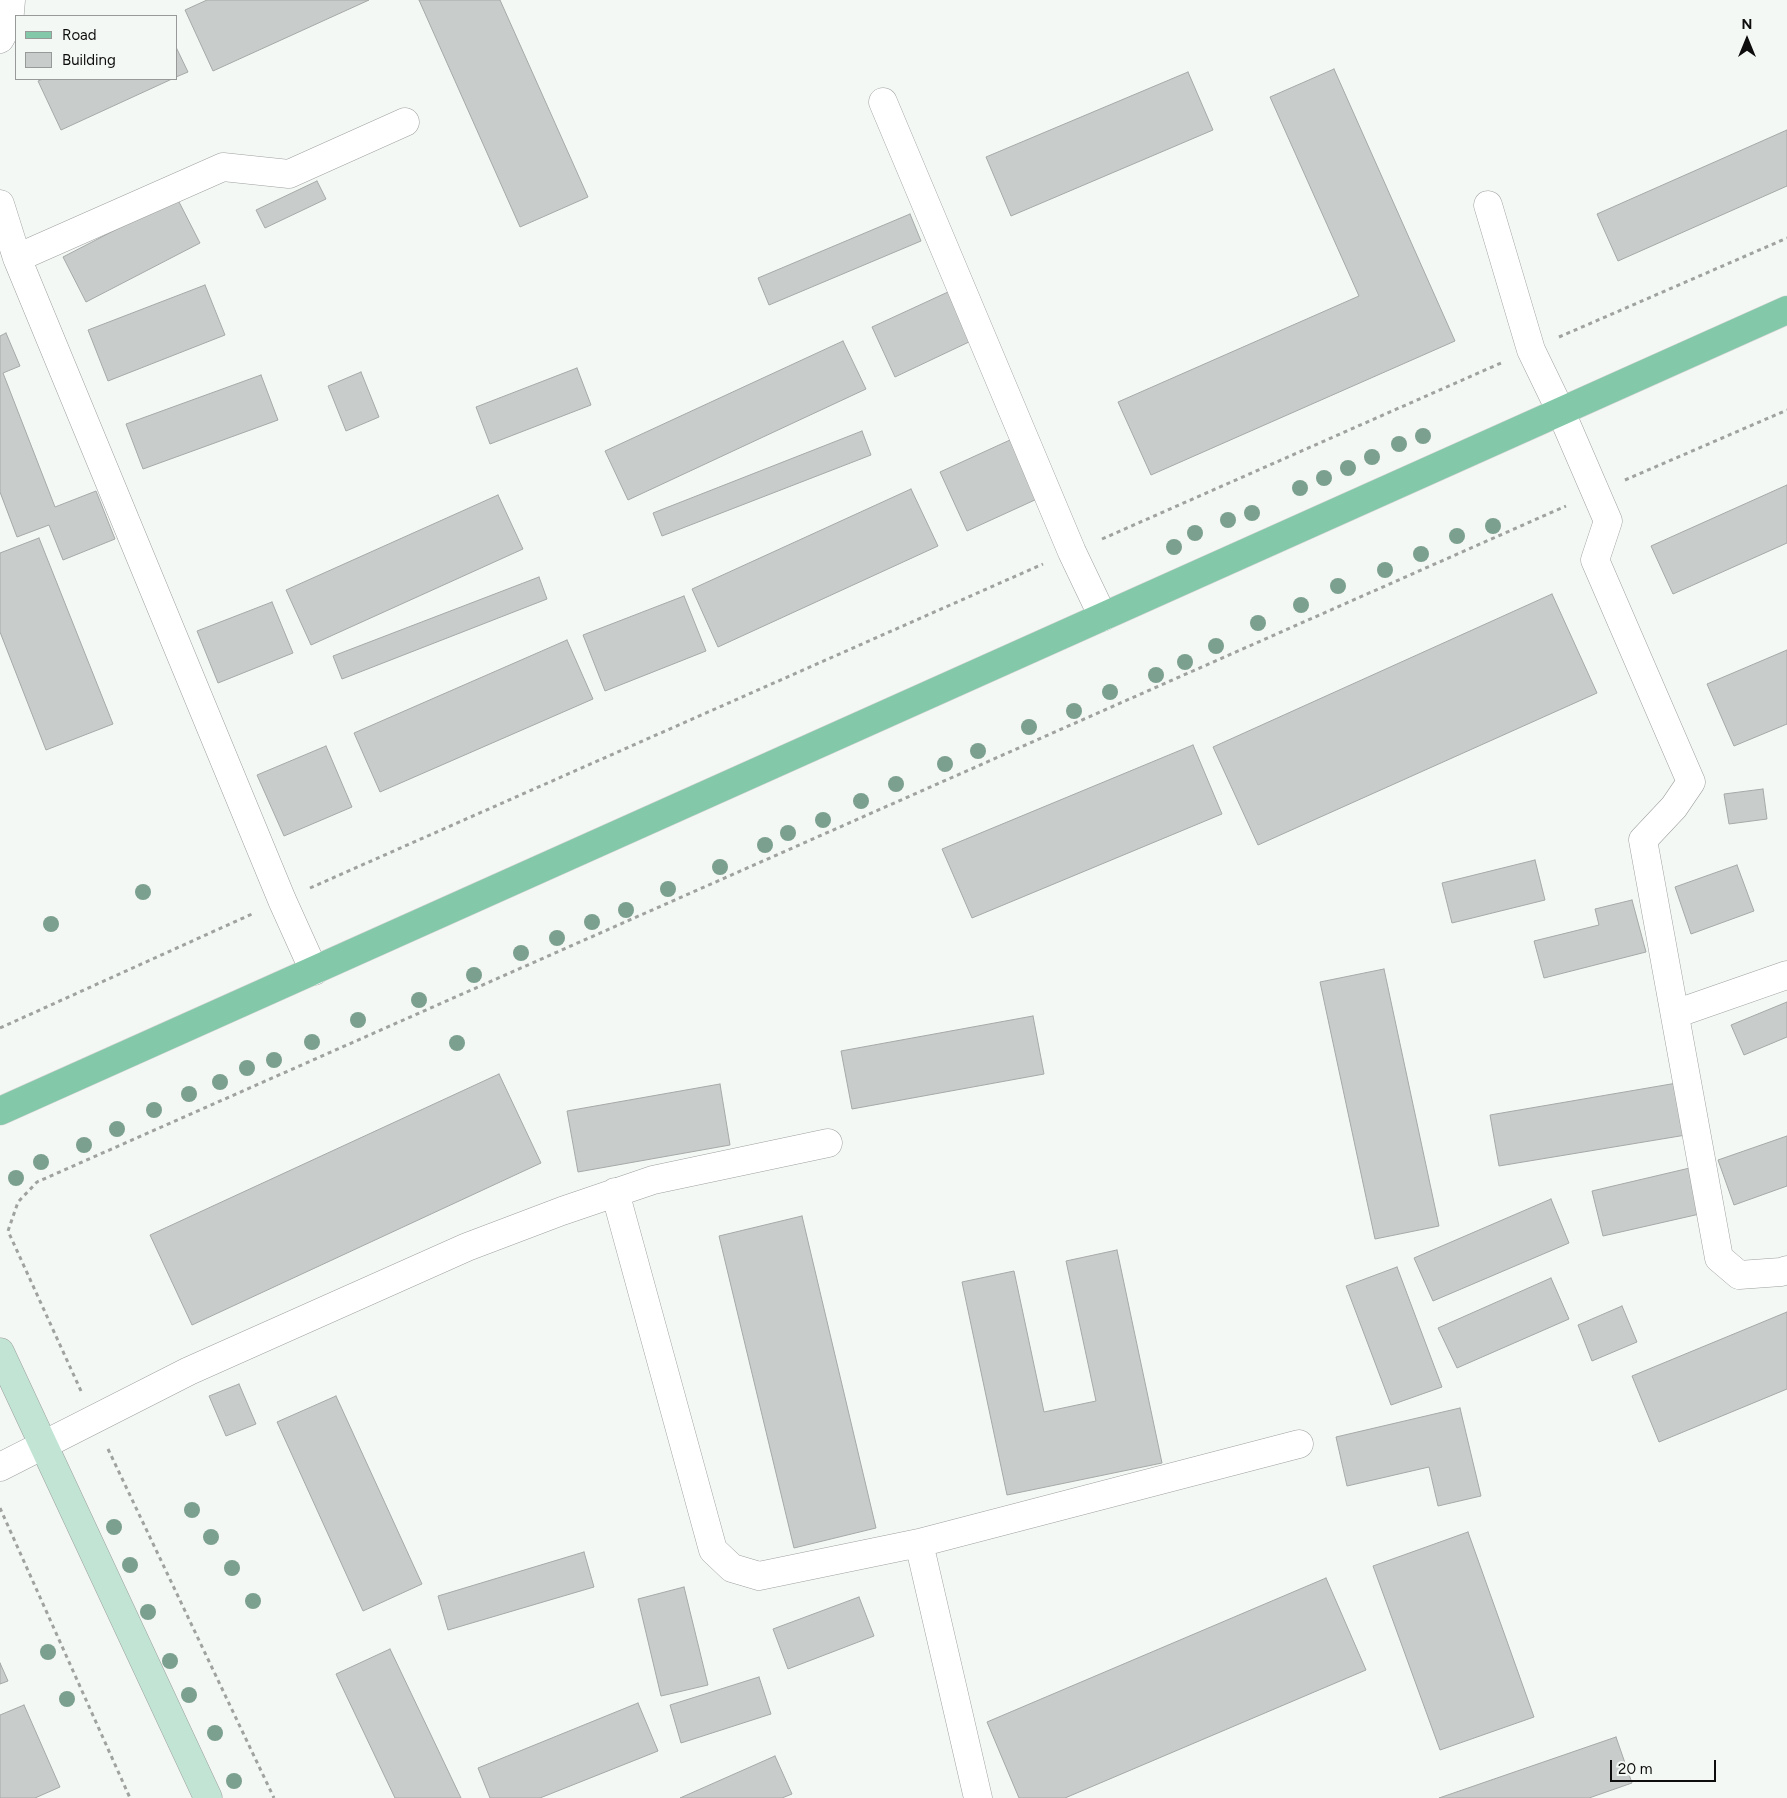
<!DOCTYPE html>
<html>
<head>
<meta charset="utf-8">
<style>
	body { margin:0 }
	#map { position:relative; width:1787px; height:1798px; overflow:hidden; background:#f4f8f5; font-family:Figtree,sans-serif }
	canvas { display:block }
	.legend { position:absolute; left:15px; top:15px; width:162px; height:65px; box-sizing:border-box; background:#f4f8f5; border:1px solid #979a98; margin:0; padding:6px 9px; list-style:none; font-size:15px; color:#0c0d0c }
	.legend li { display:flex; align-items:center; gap:10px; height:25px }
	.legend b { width:25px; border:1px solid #979a98 }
	.north { position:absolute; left:1722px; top:15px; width:50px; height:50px; -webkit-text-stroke:4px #f4f8f5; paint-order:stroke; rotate:0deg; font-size:14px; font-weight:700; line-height:20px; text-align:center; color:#0c0d0c }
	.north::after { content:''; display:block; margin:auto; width:18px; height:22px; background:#0c0d0c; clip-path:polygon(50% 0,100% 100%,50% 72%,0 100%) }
	.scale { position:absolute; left:1610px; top:1760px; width:106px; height:22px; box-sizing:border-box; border:2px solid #0c0d0c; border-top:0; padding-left:6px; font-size:15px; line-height:18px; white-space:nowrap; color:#0c0d0c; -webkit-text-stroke:4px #f4f8f5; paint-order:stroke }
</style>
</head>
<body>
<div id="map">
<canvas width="1787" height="1798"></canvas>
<ul class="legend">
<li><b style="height:6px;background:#82c8a9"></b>Road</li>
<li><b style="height:14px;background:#c8ccca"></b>Building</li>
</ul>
<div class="north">N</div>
<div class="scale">20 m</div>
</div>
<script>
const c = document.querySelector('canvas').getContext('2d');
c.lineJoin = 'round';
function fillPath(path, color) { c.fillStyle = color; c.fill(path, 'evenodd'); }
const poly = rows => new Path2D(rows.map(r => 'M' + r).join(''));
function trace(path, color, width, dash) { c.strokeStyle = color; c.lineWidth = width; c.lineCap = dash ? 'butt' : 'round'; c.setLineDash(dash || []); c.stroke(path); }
const building = poly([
	[207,0,369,0,213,71,185,10,207,0],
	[419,0,500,0,588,197,520,227,419,0],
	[176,47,188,72,176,77,176,47],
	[1334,69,1455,341,1151,475,1118,402,1359,296,1270,97,1334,69],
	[1188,72,1213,130,1011,216,986,157,1188,72],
	[43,79,172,79,61,130,38,81,43,79],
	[1787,130,1787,186,1618,261,1597,214,1787,130],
	[317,181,326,199,265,228,256,210,317,181],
	[177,198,200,243,86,302,63,257,177,198],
	[910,214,921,241,769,305,758,278,910,214],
	[205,285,225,335,108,381,88,330,205,285],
	[948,292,971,341,895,377,872,327,948,292],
	[6,333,20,366,3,373,55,507,96,491,115,539,63,560,49,525,17,537,0,492,0,336,6,333],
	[843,341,866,389,628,500,605,451,843,341],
	[577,368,591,405,490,444,476,407,577,368],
	[361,372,379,417,346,431,328,386,361,372],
	[261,375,278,420,143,469,126,424,261,375],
	[862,431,871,455,662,536,653,513,862,431],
	[1010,440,1037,499,967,531,940,472,1010,440],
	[1787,485,1787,543,1673,594,1651,546,1787,485],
	[911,489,938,546,718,647,692,589,911,489],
	[498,495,523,549,311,645,286,590,498,495],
	[39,538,113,724,46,750,0,632,0,553,39,538],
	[539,577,547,599,342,679,333,656,539,577],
	[1552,594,1597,693,1258,845,1213,747,1552,594],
	[684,596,706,651,605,691,583,635,684,596],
	[272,602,293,653,218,683,197,631,272,602],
	[567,640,593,699,380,792,354,733,567,640],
	[1787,650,1787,724,1734,746,1707,684,1787,650],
	[1193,745,1222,814,972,918,942,849,1193,745],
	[326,746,352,807,284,836,257,775,326,746],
	[1763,789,1767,819,1729,824,1724,794,1763,789],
	[1535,860,1545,900,1452,923,1442,883,1535,860],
	[1737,865,1754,911,1691,934,1675,887,1737,865],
	[1632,900,1646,952,1544,978,1534,941,1599,925,1595,909,1632,900],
	[1384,969,1439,1226,1375,1239,1320,982,1384,969],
	[1787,1002,1787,1037,1744,1055,1731,1025,1787,1002],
	[1033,1016,1044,1074,852,1109,841,1051,1033,1016],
	[499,1074,541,1163,192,1325,150,1235,499,1074],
	[1677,1083,1686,1135,1499,1166,1490,1115,1677,1083],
	[720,1084,730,1145,578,1172,567,1111,720,1084],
	[1787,1136,1787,1186,1734,1205,1718,1160,1787,1136],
	[1694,1167,1704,1213,1603,1236,1592,1191,1694,1167],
	[1551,1199,1569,1243,1433,1301,1414,1258,1551,1199],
	[802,1216,876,1528,794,1548,719,1236,802,1216],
	[1117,1250,1162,1463,1007,1495,962,1282,1014,1271,1044,1412,1096,1401,1066,1261,1117,1250],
	[1397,1267,1442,1387,1391,1405,1346,1286,1397,1267],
	[1551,1278,1569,1319,1457,1368,1438,1328,1551,1278],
	[1622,1306,1637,1342,1592,1361,1578,1325,1622,1306],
	[1787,1312,1787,1389,1659,1442,1632,1376,1787,1312],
	[239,1384,256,1424,226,1436,209,1396,239,1384],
	[336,1396,422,1584,363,1611,277,1422,336,1396],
	[1460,1408,1481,1496,1438,1506,1429,1467,1347,1486,1336,1437,1460,1408],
	[1468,1532,1534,1717,1440,1750,1373,1566,1468,1532],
	[584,1552,594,1587,448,1630,438,1596,584,1552],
	[1326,1578,1366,1670,1065,1798,1019,1798,987,1722,1326,1578],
	[684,1587,708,1685,661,1696,638,1599,684,1587],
	[859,1597,874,1636,788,1669,773,1629,859,1597],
	[390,1649,461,1798,395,1798,336,1674,390,1649],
	[0,1663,8,1681,0,1684,0,1663],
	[759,1677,771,1714,681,1743,670,1705,759,1677],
	[638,1703,658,1751,540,1798,490,1798,478,1768,638,1703],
	[24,1705,60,1787,35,1798,0,1798,0,1715,24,1705],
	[1616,1737,1632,1783,1589,1798,1439,1798,1616,1737],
	[775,1756,792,1794,782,1798,680,1798,775,1756]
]);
fillPath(building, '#c8ccca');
trace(building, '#a6a9a7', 1);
const street = poly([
	[0,39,9,23,11,0],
	[883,102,1072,552,1103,617],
	[0,204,17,258,282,900,314,971],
	[1488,205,1531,350,1561,412,1608,521,1595,560,1691,782,1674,807,1643,840,1719,1258,1739,1275,1781,1272,1787,1270],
	[17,258,223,167,289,174,405,122],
	[1675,1014,1787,975],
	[615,1192,713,1550,732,1568,759,1576,919,1543,1299,1444],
	[0,1467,189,1371,467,1247,562,1211,653,1180,828,1143],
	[919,1543,978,1798]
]);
const secondary = poly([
	[0,1352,208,1798]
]);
const primary = poly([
	[0,1111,1787,310]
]);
trace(street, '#9da09e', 29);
trace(secondary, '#9da09e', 29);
trace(primary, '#d3d3d3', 29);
trace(poly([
	[1559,337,1787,238],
	[1625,480,1787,410],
	[1102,539,1501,363],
	[310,888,1043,564],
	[0,1028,252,914],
	[81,1391,8,1231,18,1202,37,1182,1566,506],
	[108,1449,274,1798],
	[0,1508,130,1798]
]), '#9fa29f', 3, [4, 4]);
trace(street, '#fff', 28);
trace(secondary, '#c1e4d4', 28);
trace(primary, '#82c8a9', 28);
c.fillStyle = '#7ca08f';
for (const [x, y] of [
	[1423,436],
	[1399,444],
	[1372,457],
	[1348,468],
	[1324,478],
	[1300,488],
	[1252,513],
	[1228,520],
	[1493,526],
	[1195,533],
	[1457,536],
	[1174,547],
	[1421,554],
	[1385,570],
	[1338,586],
	[1301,605],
	[1258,623],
	[1216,646],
	[1185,662],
	[1156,675],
	[1110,692],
	[1074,711],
	[1029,727],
	[978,751],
	[945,764],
	[896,784],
	[861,801],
	[823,820],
	[788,833],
	[765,845],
	[720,867],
	[668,889],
	[143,892],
	[626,910],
	[592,922],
	[51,924],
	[557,938],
	[521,953],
	[474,975],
	[419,1000],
	[358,1020],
	[312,1042],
	[457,1043],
	[274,1060],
	[247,1068],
	[220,1082],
	[189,1094],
	[154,1110],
	[117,1129],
	[84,1145],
	[41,1162],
	[16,1178],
	[192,1510],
	[114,1527],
	[211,1537],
	[130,1565],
	[232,1568],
	[253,1601],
	[148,1612],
	[48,1652],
	[170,1661],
	[189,1695],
	[67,1699],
	[215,1733],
	[234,1781]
]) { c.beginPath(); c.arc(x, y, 8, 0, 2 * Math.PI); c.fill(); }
</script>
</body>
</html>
